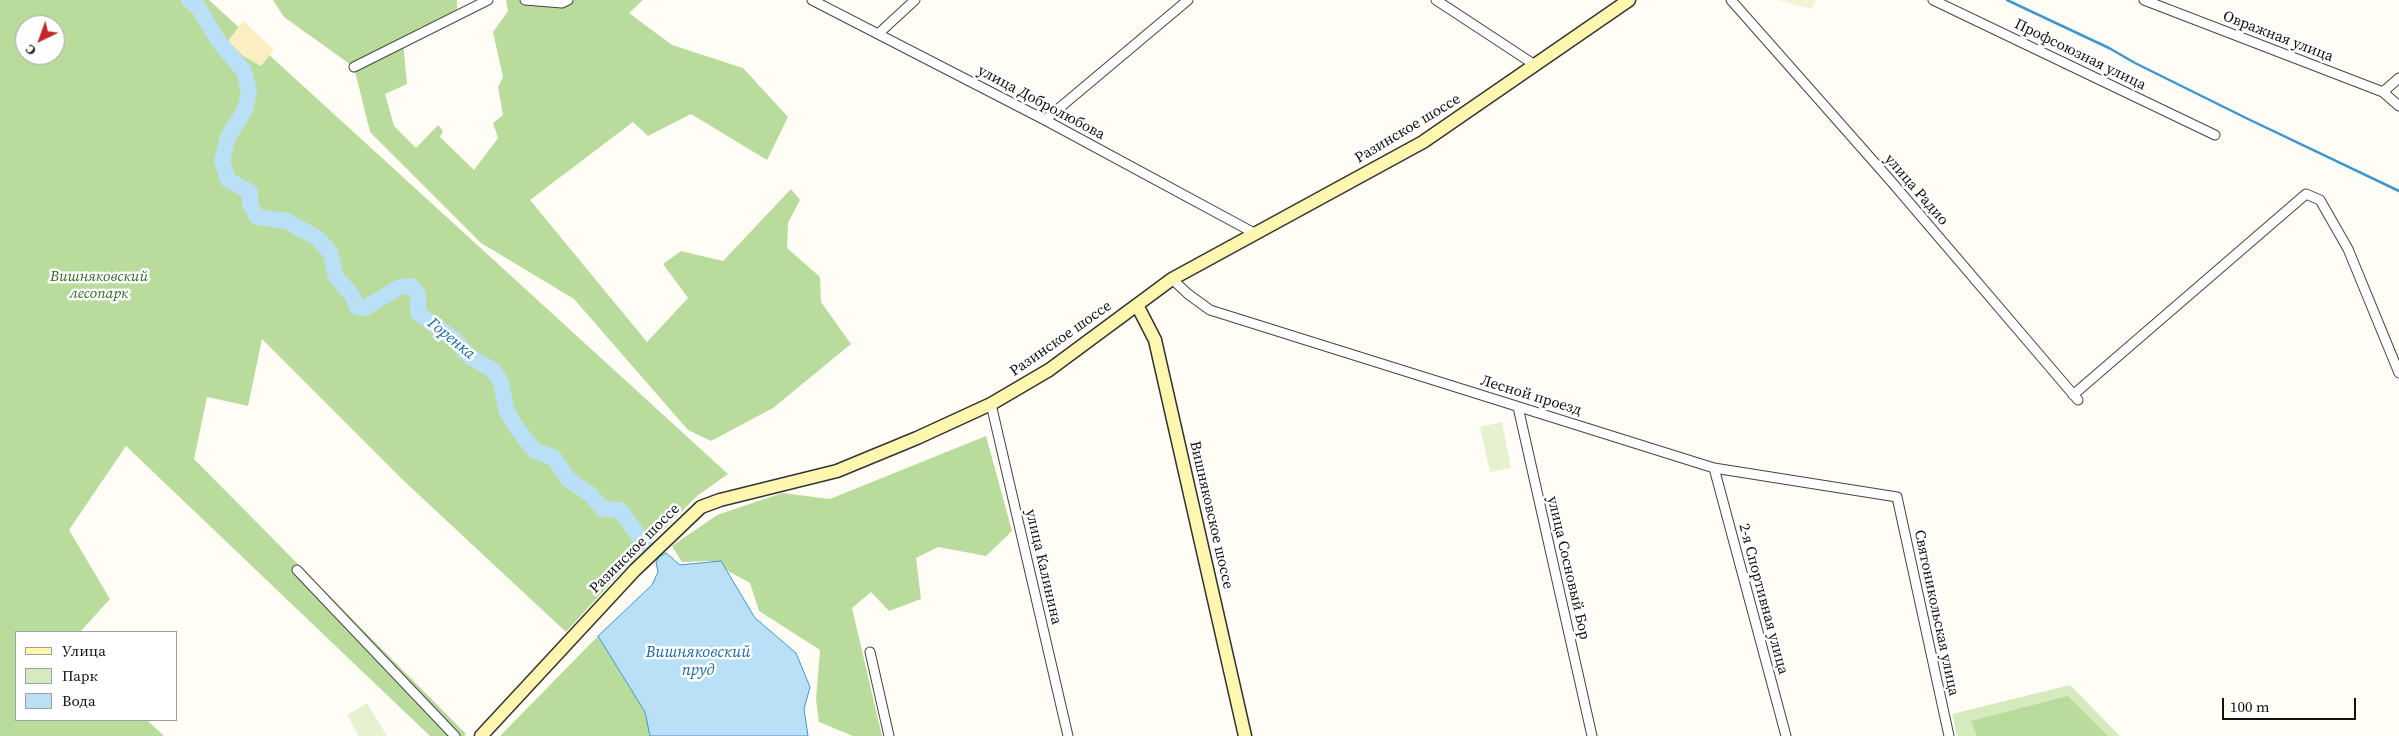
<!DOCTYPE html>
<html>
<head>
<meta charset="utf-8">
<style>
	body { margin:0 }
	#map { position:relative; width:2399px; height:736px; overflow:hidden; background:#fffdf5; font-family:"Source Serif 4",serif }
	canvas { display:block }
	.legend { position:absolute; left:15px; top:631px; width:162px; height:90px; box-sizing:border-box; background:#fff; border:1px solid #a0a0a0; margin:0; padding:6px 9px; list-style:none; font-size:15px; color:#111 }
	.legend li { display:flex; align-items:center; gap:10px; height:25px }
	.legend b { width:25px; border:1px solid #a0a0a0 }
	.north { position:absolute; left:15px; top:15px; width:50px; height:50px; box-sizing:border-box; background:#fff; border:1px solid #a0a0a0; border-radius:50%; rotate:222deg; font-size:14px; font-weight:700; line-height:20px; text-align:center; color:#111 }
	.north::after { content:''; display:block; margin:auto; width:18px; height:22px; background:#c4262e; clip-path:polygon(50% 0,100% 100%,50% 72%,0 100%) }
	.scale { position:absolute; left:2222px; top:698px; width:134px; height:22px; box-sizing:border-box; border:2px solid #111; border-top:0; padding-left:6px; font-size:15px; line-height:18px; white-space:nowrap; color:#111; -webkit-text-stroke:4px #fff; paint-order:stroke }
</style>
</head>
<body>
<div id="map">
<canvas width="2399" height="736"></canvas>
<ul class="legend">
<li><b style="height:6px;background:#fff6b0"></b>Улица</li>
<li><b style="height:14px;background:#d5ebbd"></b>Парк</li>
<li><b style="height:14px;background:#b9e0f7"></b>Вода</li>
</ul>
<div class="north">С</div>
<div class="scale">100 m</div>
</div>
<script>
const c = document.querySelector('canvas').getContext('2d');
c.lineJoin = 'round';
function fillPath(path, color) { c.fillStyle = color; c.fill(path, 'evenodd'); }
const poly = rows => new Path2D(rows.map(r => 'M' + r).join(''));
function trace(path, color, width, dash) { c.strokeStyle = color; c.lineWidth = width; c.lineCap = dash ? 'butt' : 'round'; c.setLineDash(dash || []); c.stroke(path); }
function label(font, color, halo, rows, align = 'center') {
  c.font = font + ' "Source Serif 4",serif'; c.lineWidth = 5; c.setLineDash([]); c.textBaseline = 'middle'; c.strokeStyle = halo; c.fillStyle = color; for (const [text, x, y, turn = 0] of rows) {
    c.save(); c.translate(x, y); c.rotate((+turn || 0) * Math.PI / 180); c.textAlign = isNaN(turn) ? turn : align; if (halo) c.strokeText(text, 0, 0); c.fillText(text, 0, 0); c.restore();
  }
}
fillPath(poly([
	[1777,0,1816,0,1812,9]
]), '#f6f3d4');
fillPath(poly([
	[2070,685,2120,736,1957,736,1952,714]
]), '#d5ebbd');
fillPath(poly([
	[0,0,209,0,728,474,697,496,606,588,566,632,404,481,262,339,248,406,207,397,194,459,466,734,464,736,430,736,126,446,69,530,110,599,80,632,16,632,16,720,147,720,164,736,0,736],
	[25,25,55,25,55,55,25,55],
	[273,0,457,0,457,10,435,25,420,27,403,41,407,84,385,94,394,126,416,148,438,125,443,131,440,137,474,170,498,138,493,123,503,115,498,87,503,77,493,32,508,11,506,0,643,0,629,13,672,45,743,68,788,117,767,160,691,114,648,136,633,122,530,200,647,342,688,298,663,264,681,251,723,261,791,189,800,200,788,223,787,248,820,277,821,302,851,344,773,408,711,441,688,430,574,299,481,243,370,132,354,67,284,17],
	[986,436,1012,531,986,556,938,547,916,558,921,599,889,611,871,592,852,608,882,736,853,736,819,722,816,699,820,650,759,611,750,583,710,561,682,562,672,546,717,515,782,493,830,499],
	[598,636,645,712,650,736,500,736],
	[2068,696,2108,736,1977,736,1971,721]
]), '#b9dc9c');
fillPath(poly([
	[243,21,274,50,261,66,243,56,228,41]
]), '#fbeec1');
fillPath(poly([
	[1502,422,1511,468,1490,472,1480,427],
	[367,703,387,736,359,736,347,715]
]), '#e6f2cf');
const water = poly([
	[666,553,680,565,721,561,755,618,796,653,810,687,804,709,808,736,650,736,645,712,598,636,652,585,658,572,656,562,659,557,666,553]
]);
fillPath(water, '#b9e0f7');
trace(water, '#3f96cf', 1);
trace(poly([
	[2007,0,2109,48,2135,63,2246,118,2399,191]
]), '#3f96cf', 2.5);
trace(poly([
	[189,0,198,7,219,42,244,71,249,92,245,110,228,137,222,161,228,180,250,192,250,204,257,217,287,221,317,238,330,252,336,277,352,295,357,307,365,308,400,287,411,286,418,294,418,313,454,339,470,357,493,370,501,382,506,409,516,427,534,450,554,458,569,480,589,493,603,509,620,510,645,545]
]), '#b9e0f7', 16);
const street = poly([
	[525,0,562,3,568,0],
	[812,0,1045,120,1256,234],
	[1436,0,1535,65],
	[1731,0,1890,180,2078,400],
	[1933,0,2215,135],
	[2144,0,2383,92,2399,106],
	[878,34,915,0],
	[354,67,488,0],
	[2383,92,2399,78],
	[1045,120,1188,0],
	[1172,279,1188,294,1210,310,1714,468,1897,497,1949,736],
	[2073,395,2306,194,2320,200,2348,249,2399,373],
	[991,404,1068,736],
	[1518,407,1592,736],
	[1714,468,1786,736],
	[297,570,455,736],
	[870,652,889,736]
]);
const secondary = poly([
	[1137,305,1155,340,1245,736],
	[481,736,635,570,701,507,720,500,837,471,917,438,991,404,1049,370,1172,279,1423,142,1629,0]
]);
trace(street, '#444', 11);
trace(secondary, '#333', 15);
trace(street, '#fff', 9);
trace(secondary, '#fff6b0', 12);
label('15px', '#111', '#fff', [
	["Овражная улица",2278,37,21],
	["Профсоюзная улица",2080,55,26],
	["улица Добролюбова",1041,103,28],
	["Разинское шоссе",1408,129,-31],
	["улица Радио",1916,190,49],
	["Разинское шоссе",1061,339,-35],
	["Лесной проезд",1531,396,17],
	["Вишняковское шоссе",1211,515,77],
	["Разинское шоссе",635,549,-45],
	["улица Калинина",1043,567,77],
	["улица Сосновый Бор",1568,568,77],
	["2-я Спортивная улица",1763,599,75],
	["Святоникольская улица",1936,613,78]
]);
label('italic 15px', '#2f6b1f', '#fff', [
	["Вишняковский",99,277],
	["лесопарк",99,294]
]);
label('italic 16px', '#1768a6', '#fff', [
	["Горенка",451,339,39],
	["Вишняковский",698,653],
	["пруд",698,671]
]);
</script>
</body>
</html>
